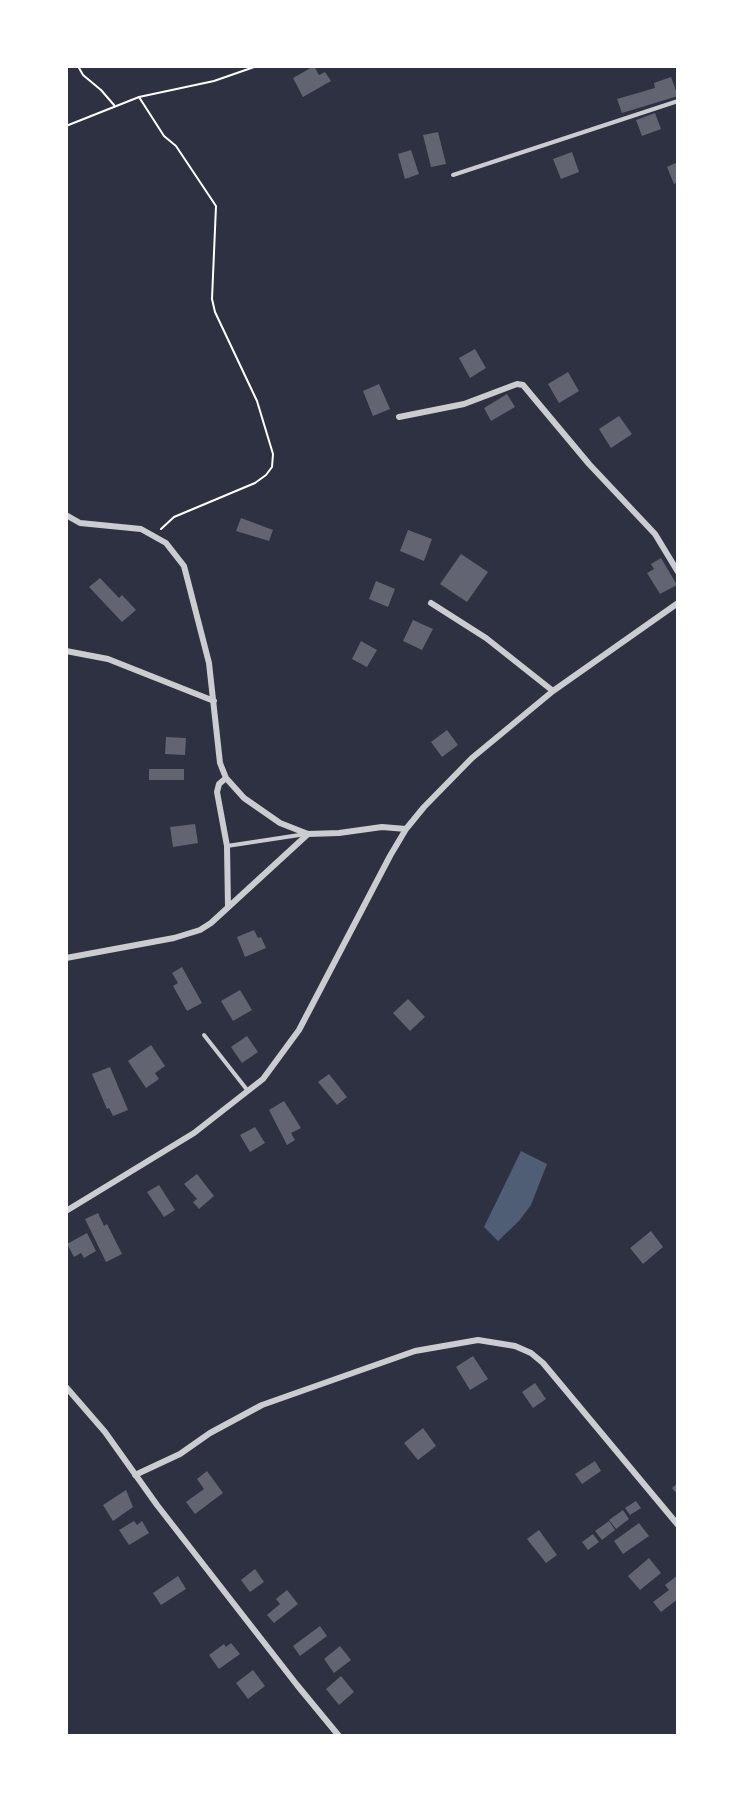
<!DOCTYPE html>
<html>
<head>
<meta charset="utf-8">
<style>
	body { margin:0 }
	#map { position:relative; width:744px; height:1802px; overflow:hidden; background:#2d3142; font-family:Merriweather,serif }
	canvas { display:block }
	.frame { position:absolute; inset:0; border:68px solid #fff; pointer-events:none }
</style>
</head>
<body>
<div id="map">
<canvas width="744" height="1802"></canvas>
<div class="frame"></div>
</div>
<script>
const c = document.querySelector('canvas').getContext('2d');
c.lineJoin = 'round';
function fillPath(path, color) { c.fillStyle = color; c.fill(path, 'evenodd'); }
const poly = rows => new Path2D(rows.map(r => 'M' + r).join(''));
function trace(path, color, width, dash) { c.strokeStyle = color; c.lineWidth = width; c.lineCap = dash ? 'butt' : 'round'; c.setLineDash(dash || []); c.stroke(path); }
fillPath(poly([
	[521,1151,547,1164,531,1205,519,1221,498,1241,484,1227]
]), '#4f5d75');
fillPath(poly([
	[314,66,319,75,325,72,331,81,303,97,293,78],
	[671,77,678,96,622,113,617,99,655,88,654,83],
	[655,113,661,129,642,136,636,120],
	[438,132,446,164,431,167,423,135],
	[411,150,419,174,405,179,398,154],
	[572,152,579,172,561,179,553,159],
	[678,162,678,182,674,184,667,167],
	[475,349,486,368,470,378,459,358],
	[568,372,579,391,559,403,548,384],
	[379,384,390,409,373,416,363,391],
	[507,394,515,407,491,421,484,408],
	[619,416,632,434,611,448,599,429],
	[241,518,273,530,269,541,236,531],
	[408,530,432,539,424,561,400,551],
	[461,554,488,572,467,602,440,584],
	[661,558,677,585,660,594,647,573,654,569,651,564],
	[100,578,119,598,122,595,136,610,122,622,89,587],
	[376,581,395,589,388,607,369,599],
	[413,620,433,629,422,650,403,641],
	[361,641,377,650,367,667,352,659],
	[447,730,458,745,442,757,431,742],
	[166,737,186,738,185,755,165,754],
	[149,769,184,769,184,780,149,780],
	[195,824,198,843,173,847,170,827],
	[254,930,258,938,261,937,266,948,245,957,237,937],
	[182,967,202,1003,187,1011,173,986,178,983,172,973],
	[240,990,252,1010,233,1021,221,1001],
	[408,999,425,1017,410,1031,393,1013],
	[247,1036,258,1052,242,1063,231,1047],
	[151,1045,165,1066,155,1073,159,1079,146,1088,128,1061],
	[110,1067,128,1110,113,1116,109,1108,107,1109,92,1074],
	[329,1074,347,1097,337,1105,318,1082],
	[284,1101,301,1128,291,1133,295,1140,287,1145,269,1110],
	[255,1127,265,1143,250,1152,240,1135],
	[197,1174,214,1196,199,1209,193,1202,197,1199,184,1184],
	[159,1185,175,1210,164,1217,147,1192],
	[98,1213,104,1226,107,1224,122,1254,106,1262,85,1219],
	[651,1231,663,1247,643,1264,630,1248],
	[87,1233,96,1251,84,1258,81,1253,74,1257,67,1244],
	[473,1356,488,1379,470,1390,456,1367],
	[535,1383,546,1399,533,1408,522,1392],
	[423,1428,436,1446,418,1460,404,1443],
	[595,1461,601,1471,582,1484,575,1474],
	[207,1471,223,1493,195,1514,186,1502,204,1489,197,1479],
	[678,1483,678,1495,672,1488],
	[126,1490,133,1507,113,1521,103,1505],
	[636,1501,641,1508,630,1515,625,1508],
	[623,1510,629,1519,616,1529,609,1520],
	[134,1521,137,1525,142,1521,149,1533,129,1545,119,1530],
	[609,1521,615,1530,602,1540,595,1531],
	[639,1523,649,1536,623,1554,614,1541],
	[539,1530,557,1555,546,1563,527,1539],
	[593,1534,599,1542,588,1550,582,1542],
	[649,1558,661,1573,640,1590,628,1576],
	[255,1569,264,1582,250,1592,241,1580],
	[678,1575,678,1599,661,1612,653,1602,669,1590,665,1585],
	[178,1576,186,1589,161,1605,153,1593],
	[287,1590,298,1604,274,1623,267,1615,280,1604,276,1599],
	[320,1626,327,1636,300,1656,293,1646],
	[231,1643,240,1654,219,1669,209,1655,224,1644,226,1647],
	[340,1646,351,1660,334,1673,324,1659],
	[253,1670,265,1686,248,1699,236,1683],
	[341,1676,354,1692,339,1705,326,1689]
]), '#626471');
trace(poly([
	[78,66,83,75,101,90,114,105],
	[139,97,164,136,176,146,216,206,212,299,215,312,257,401,273,454,272,467,266,475,255,483,174,517,161,529],
	[66,126,139,97,214,81,257,66]
]), '#fff', 2);
trace(poly([
	[453,175,678,101],
	[227,846,306,834],
	[204,1035,248,1091]
]), '#caccd0', 4);
trace(poly([
	[399,417,464,404,517,384,523,385,589,464,655,534,678,572],
	[66,515,80,523,141,529,166,543,184,566,209,663,220,763,226,778,244,798,280,823,308,834,339,833,382,827,406,829],
	[431,603,486,638,553,691],
	[66,651,108,659,214,701],
	[226,778,219,784,217,792,227,846,228,907],
	[66,958,174,938,200,930,211,923,308,834],
	[66,1211,194,1133,263,1079,299,1030,390,856,406,829,424,807,472,758,553,691,678,603],
	[66,1387,105,1432,157,1505,297,1685,339,1736],
	[135,1475,180,1454,210,1433,262,1405,415,1351,478,1340,515,1346,531,1353,543,1363,678,1525]
]), '#caccd0', 6);
</script>
</body>
</html>
